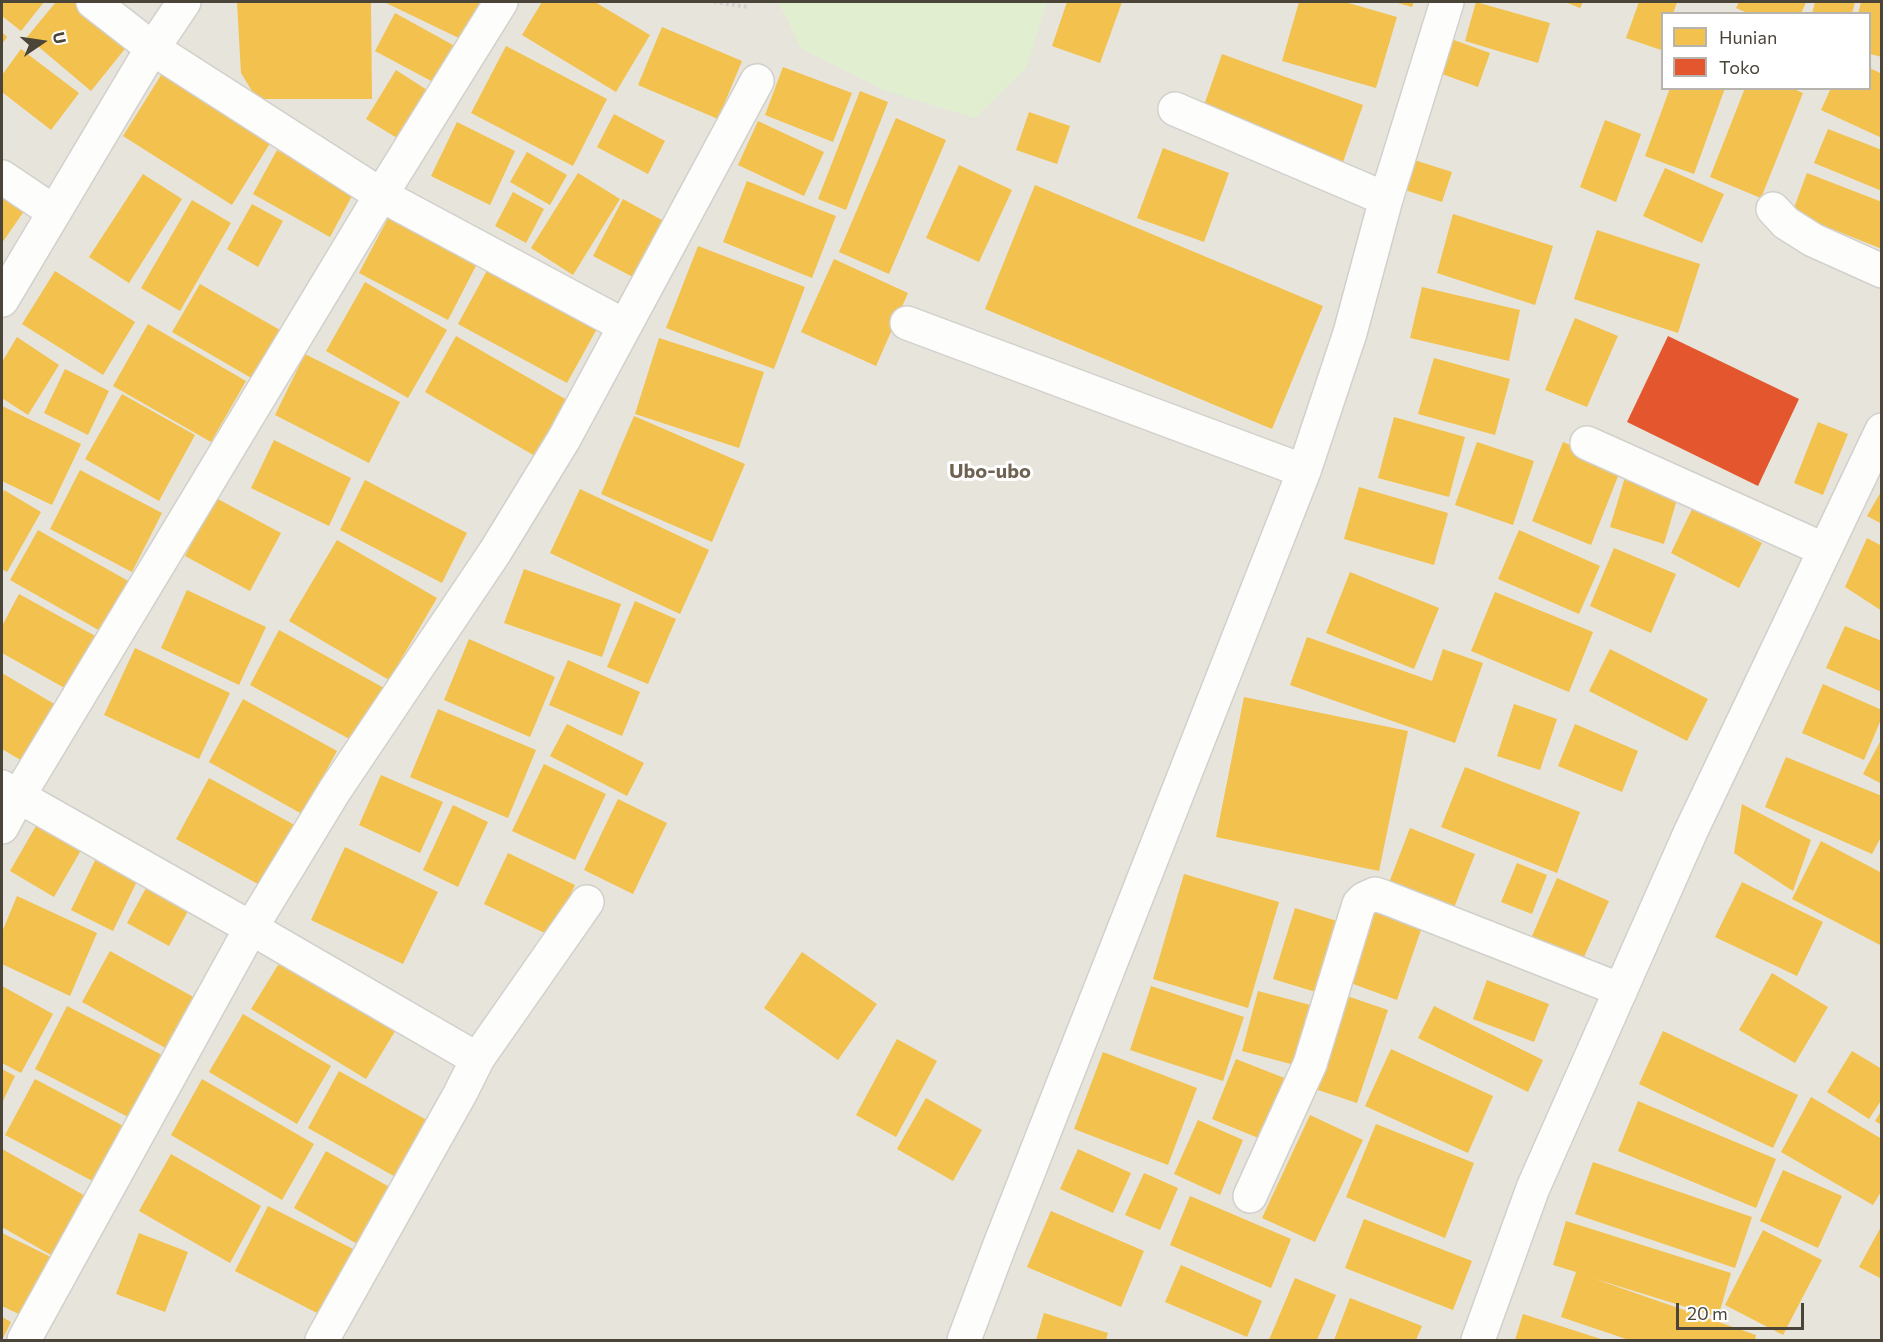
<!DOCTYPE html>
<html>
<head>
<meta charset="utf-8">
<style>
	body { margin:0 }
	#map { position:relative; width:1883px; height:1342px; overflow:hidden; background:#f4f2ee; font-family:Commissioner,sans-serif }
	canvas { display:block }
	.frame { position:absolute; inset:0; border:3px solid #4b4439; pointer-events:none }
	.legend { position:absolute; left:1661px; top:12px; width:210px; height:78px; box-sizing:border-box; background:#fff; border:2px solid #b7b4b0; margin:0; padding:8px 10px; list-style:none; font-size:18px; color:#4b4439 }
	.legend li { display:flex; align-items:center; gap:12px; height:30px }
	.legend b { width:30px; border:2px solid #b7b4b0 }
	.north { position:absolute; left:12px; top:12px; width:60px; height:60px; -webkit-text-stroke:4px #fff; paint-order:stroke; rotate:77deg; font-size:16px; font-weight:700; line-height:24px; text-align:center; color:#4b4439 }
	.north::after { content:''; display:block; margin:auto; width:21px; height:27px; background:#4b4439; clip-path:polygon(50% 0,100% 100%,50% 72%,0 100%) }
	.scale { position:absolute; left:1676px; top:1303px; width:128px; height:27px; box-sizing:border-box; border:3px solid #4b4439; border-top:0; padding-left:8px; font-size:18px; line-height:21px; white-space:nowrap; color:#4b4439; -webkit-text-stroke:4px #fff; paint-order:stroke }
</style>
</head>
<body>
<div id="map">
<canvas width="1883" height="1342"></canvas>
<div class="frame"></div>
<ul class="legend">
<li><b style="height:16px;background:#f2c14e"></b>Hunian</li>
<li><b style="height:16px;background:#e4572e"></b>Toko</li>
</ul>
<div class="north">U</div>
<div class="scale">20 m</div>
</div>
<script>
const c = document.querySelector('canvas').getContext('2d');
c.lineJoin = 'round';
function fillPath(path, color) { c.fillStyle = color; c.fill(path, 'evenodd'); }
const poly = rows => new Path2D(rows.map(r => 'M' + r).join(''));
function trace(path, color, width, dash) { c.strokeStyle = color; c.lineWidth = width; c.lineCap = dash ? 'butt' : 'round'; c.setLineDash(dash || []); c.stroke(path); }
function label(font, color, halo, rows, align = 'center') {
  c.font = font + ' Commissioner,sans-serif'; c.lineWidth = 6; c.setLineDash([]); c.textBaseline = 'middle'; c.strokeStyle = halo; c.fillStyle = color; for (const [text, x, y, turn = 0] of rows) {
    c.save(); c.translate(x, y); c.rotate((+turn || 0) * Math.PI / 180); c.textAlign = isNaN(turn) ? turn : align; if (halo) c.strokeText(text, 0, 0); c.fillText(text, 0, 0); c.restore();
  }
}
fillPath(poly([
	[2,2,1881,2,1881,1340,2,1340],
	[1662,14,1870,14,1870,88,1662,88]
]), '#e7e4dc');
fillPath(poly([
	[780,2,1047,2,1026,68,975,118,883,90,801,49,779,3]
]), '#e1eecf');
fillPath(poly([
	[2,2,44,2,21,31,2,16],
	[56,2,76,2,128,45,91,91,27,37],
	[237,2,371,2,372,99,257,99,241,73],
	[384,2,482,2,463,40],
	[542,2,595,2,650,35,616,92,522,35],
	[1067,2,1122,2,1100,63,1052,46],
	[1299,2,1345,2,1397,17,1376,88,1282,61],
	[1394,2,1414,2,1412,7],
	[1476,2,1550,23,1538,63,1465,41],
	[1565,2,1583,2,1580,8],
	[1639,2,1677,2,1673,14,1662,14,1662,44,1661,50,1626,38],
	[1739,2,1806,2,1801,14,1750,14,1736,8],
	[1815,2,1855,2,1852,14,1812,14],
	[1861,2,1882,2,1882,57,1870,54,1870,14,1858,14],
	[395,13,453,45,433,82,375,51],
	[662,27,742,61,718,119,638,85],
	[2,32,7,37,2,44],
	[1443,36,1490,53,1478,87,1431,70],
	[506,46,607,99,573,166,471,113],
	[21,49,79,93,51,130,2,92,2,75],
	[1222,54,1363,105,1341,168,1200,117],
	[783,67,852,93,833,142,765,115],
	[1870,68,1882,74,1882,138,1821,110,1831,88,1870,88],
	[396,70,427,90,397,138,366,119],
	[163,72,272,140,232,205,123,136],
	[1670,88,1725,88,1694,174,1645,156],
	[1745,88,1791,88,1803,93,1761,198,1710,177],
	[860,91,888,102,846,210,818,199],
	[1029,112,1070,126,1057,164,1016,150],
	[614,114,665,141,648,174,597,147],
	[896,118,946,140,889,274,839,252],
	[1605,120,1641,134,1616,202,1580,187],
	[758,121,824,152,804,196,738,165],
	[457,122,515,151,490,205,431,176],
	[1828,129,1882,150,1882,191,1814,163],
	[1163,148,1229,173,1204,242,1137,218],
	[277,150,353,194,330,237,253,194],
	[527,152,567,175,550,205,510,182],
	[1411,159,1452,172,1442,202,1402,189],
	[959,165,1012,190,979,262,926,238],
	[1665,168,1724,194,1702,243,1643,216],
	[578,173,620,199,573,275,531,248],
	[1807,173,1882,202,1882,249,1792,213],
	[143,174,182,199,129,283,89,257],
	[2,180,31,201,2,243],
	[747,181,836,216,812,278,723,242],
	[1035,185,1323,306,1272,429,985,309],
	[513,192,544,209,526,243,495,226],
	[623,199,675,227,646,284,593,256],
	[192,200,231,223,180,311,141,288],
	[252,204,283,221,258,267,227,249],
	[394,207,482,254,448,320,359,273],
	[1453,214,1553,246,1535,305,1437,273],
	[1597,230,1700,264,1678,333,1574,299],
	[698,246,805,287,774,369,666,328],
	[834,259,908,293,876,366,801,332],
	[490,265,599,325,567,383,458,324],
	[55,271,135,322,103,375,22,324],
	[365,282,447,330,408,398,326,351],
	[200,284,280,330,253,379,172,332],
	[1422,287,1520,310,1509,361,1410,338],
	[1575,318,1618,336,1587,407,1545,390],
	[148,324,246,381,211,442,113,386],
	[456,336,567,400,535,456,425,392],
	[17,337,59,365,28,415,2,398,2,362],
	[659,338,764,372,739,448,635,414],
	[305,354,400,402,369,463,275,415],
	[1434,358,1510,379,1495,435,1418,414],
	[65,369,109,391,88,435,44,413],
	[122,394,195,435,159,501,85,459],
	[2,406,81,444,52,505,2,481],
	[634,416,745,464,712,542,601,494],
	[1394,417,1465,437,1449,497,1378,478],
	[1818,422,1848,434,1823,495,1794,483],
	[274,440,351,478,329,526,251,488],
	[1477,442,1534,461,1513,525,1455,505],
	[1563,442,1622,466,1591,545,1532,521],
	[80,470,162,513,132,572,50,529],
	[1626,474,1680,489,1664,544,1610,527],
	[365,480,467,533,442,583,340,530],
	[1359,487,1448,513,1434,565,1344,539],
	[580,489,709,550,680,614,550,553],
	[4,490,41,512,7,572,2,569,2,494],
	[1882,490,1882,524,1867,516],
	[216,498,281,533,250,591,185,556],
	[1693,507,1762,543,1739,588,1671,553],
	[38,530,130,582,102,632,10,580],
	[1519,530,1600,566,1579,614,1498,579],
	[1867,538,1882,546,1882,611,1845,587],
	[337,540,437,598,389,680,289,621],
	[1614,548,1676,574,1651,633,1590,606],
	[524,569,621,604,602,657,504,623],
	[1350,572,1439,608,1414,669,1326,633],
	[187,590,266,627,239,685,161,648],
	[1495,592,1593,632,1569,692,1471,651],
	[19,594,99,638,70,691,2,653,2,626],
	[635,601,676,619,648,684,607,667],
	[1845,626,1882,641,1882,692,1826,668],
	[279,630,384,688,355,742,250,685],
	[1307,637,1432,681,1443,649,1483,663,1455,743,1290,685],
	[469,639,555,677,530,737,444,700],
	[135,648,230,693,199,759,104,715],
	[1610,649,1708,699,1687,741,1589,691],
	[568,660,640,692,622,736,549,705],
	[2,673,56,705,24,762,2,749],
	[1823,684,1882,710,1882,717,1864,760,1802,733],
	[1244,697,1408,731,1379,871,1216,837],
	[243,699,337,751,302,814,209,762],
	[1514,704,1557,719,1540,770,1497,756],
	[438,709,536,750,508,818,410,777],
	[567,724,644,763,627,796,550,756],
	[1575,724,1638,751,1622,792,1558,766],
	[1882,738,1882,784,1863,774],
	[1786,757,1882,796,1882,835,1872,854,1765,807],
	[544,764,606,794,575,860,512,831],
	[1465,767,1580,812,1557,873,1441,827],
	[381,775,443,802,420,853,359,825],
	[209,778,300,828,267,889,176,839],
	[618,799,667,823,633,894,584,870],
	[1742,804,1811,840,1793,891,1734,853],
	[453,805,488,822,458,887,423,870],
	[40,819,84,845,54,897,10,871],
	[1410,828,1475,854,1452,913,1387,888],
	[1821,841,1882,873,1882,946,1792,899],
	[345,847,438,892,403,964,311,920],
	[100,850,142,871,113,931,71,910],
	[508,853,575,885,551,936,484,904],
	[1517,863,1547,875,1532,914,1501,902],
	[1184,874,1279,902,1248,1008,1153,979],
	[152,877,194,900,169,946,127,923],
	[1557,878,1609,901,1580,966,1529,943],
	[1742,882,1823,922,1797,976,1715,937],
	[17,896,97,933,70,996,2,964,2,932],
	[1295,908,1350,925,1329,996,1273,979],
	[1369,909,1422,927,1397,1000,1345,981],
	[110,951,199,1000,171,1051,82,1002],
	[802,952,877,1004,838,1060,764,1008],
	[283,957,397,1028,366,1079,251,1009],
	[1772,973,1828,1007,1795,1063,1739,1030],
	[1487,980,1549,1004,1534,1042,1473,1019],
	[2,986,53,1014,21,1073,2,1063],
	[1151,986,1244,1017,1223,1081,1130,1050],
	[1258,991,1318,1007,1302,1067,1242,1051],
	[1344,995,1388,1010,1357,1103,1312,1088],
	[67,1006,166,1057,134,1120,35,1069],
	[1434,1006,1543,1060,1528,1092,1418,1038],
	[243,1014,331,1066,297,1124,209,1072],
	[1663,1031,1798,1095,1773,1148,1639,1084],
	[897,1039,937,1061,896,1137,856,1115],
	[1391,1049,1493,1096,1468,1153,1365,1106],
	[1852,1051,1882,1069,1882,1099,1869,1119,1827,1092],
	[1103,1052,1197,1088,1168,1165,1074,1129],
	[1236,1059,1297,1083,1273,1144,1212,1119],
	[2,1069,15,1076,2,1103],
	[339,1071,432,1123,401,1180,308,1128],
	[35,1079,133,1131,104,1187,5,1135],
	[202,1079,314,1144,282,1200,171,1135],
	[1811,1097,1882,1139,1882,1190,1873,1205,1781,1152],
	[926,1098,982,1130,953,1181,897,1149],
	[1638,1101,1776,1159,1756,1208,1618,1151],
	[1882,1110,1882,1125,1875,1121],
	[1310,1115,1363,1140,1315,1242,1262,1218],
	[1198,1120,1243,1140,1220,1195,1174,1174],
	[1376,1124,1474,1163,1445,1238,1346,1197],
	[2,1149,89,1198,56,1258,2,1227],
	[1078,1149,1131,1173,1113,1213,1060,1189],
	[326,1151,400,1193,368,1250,294,1208],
	[171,1154,261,1206,230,1263,139,1211],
	[1593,1162,1752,1217,1735,1268,1575,1214],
	[1783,1170,1842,1196,1818,1248,1760,1221],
	[1144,1173,1178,1188,1160,1230,1125,1215],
	[1190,1196,1291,1239,1271,1288,1170,1245],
	[268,1206,355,1250,321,1315,235,1271],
	[1051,1211,1144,1251,1121,1307,1027,1267],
	[1364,1219,1472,1261,1453,1310,1345,1268],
	[1566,1221,1731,1273,1718,1317,1592,1278,1756,1335,1755,1340,1629,1340,1561,1317,1576,1272,1553,1265],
	[1882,1225,1882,1279,1859,1267],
	[1763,1230,1822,1260,1783,1335,1725,1305],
	[2,1233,55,1259,27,1318,2,1306],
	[139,1233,188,1252,165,1312,116,1294],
	[1181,1265,1262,1301,1247,1337,1165,1302],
	[1295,1278,1336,1295,1317,1340,1269,1340],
	[1350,1298,1422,1326,1416,1340,1334,1340],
	[1044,1313,1108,1333,1106,1340,1036,1340],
	[1523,1314,1604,1340,1515,1340],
	[2,1317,11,1322,2,1340]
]), '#f2c14e');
fillPath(poly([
	[1668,336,1799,399,1758,486,1627,422]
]), '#e4572e');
const minor = poly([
	[1175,109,1386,199],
	[2,177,54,212],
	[1773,209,1786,223,1813,240,1882,271],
	[2,300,145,60,184,2],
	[907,323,1304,471],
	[625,326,757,81],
	[1587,443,1825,550],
	[2,787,251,928,465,1052,478,1058,460,1094,322,1340],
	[2,827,18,797,381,195,152,48,93,2],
	[478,1058,587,902],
	[1250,1196,1310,1064,1359,904,1364,899,1375,894,1384,897,1621,990],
	[24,1340,251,928,335,790,495,552,564,439,625,326,381,195,501,2],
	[964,1340,999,1247,1304,471,1350,333,1386,199,1447,2],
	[1478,1340,1533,1188,1691,831,1882,430]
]);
trace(minor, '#d2d0cb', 36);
trace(poly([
	[714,2,748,7]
]), '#d3d2cc', 4, [3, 3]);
trace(minor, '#fdfdfc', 33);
label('bold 20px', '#6e6250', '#fff', [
	["Ubo-ubo",990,471]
]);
</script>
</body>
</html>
